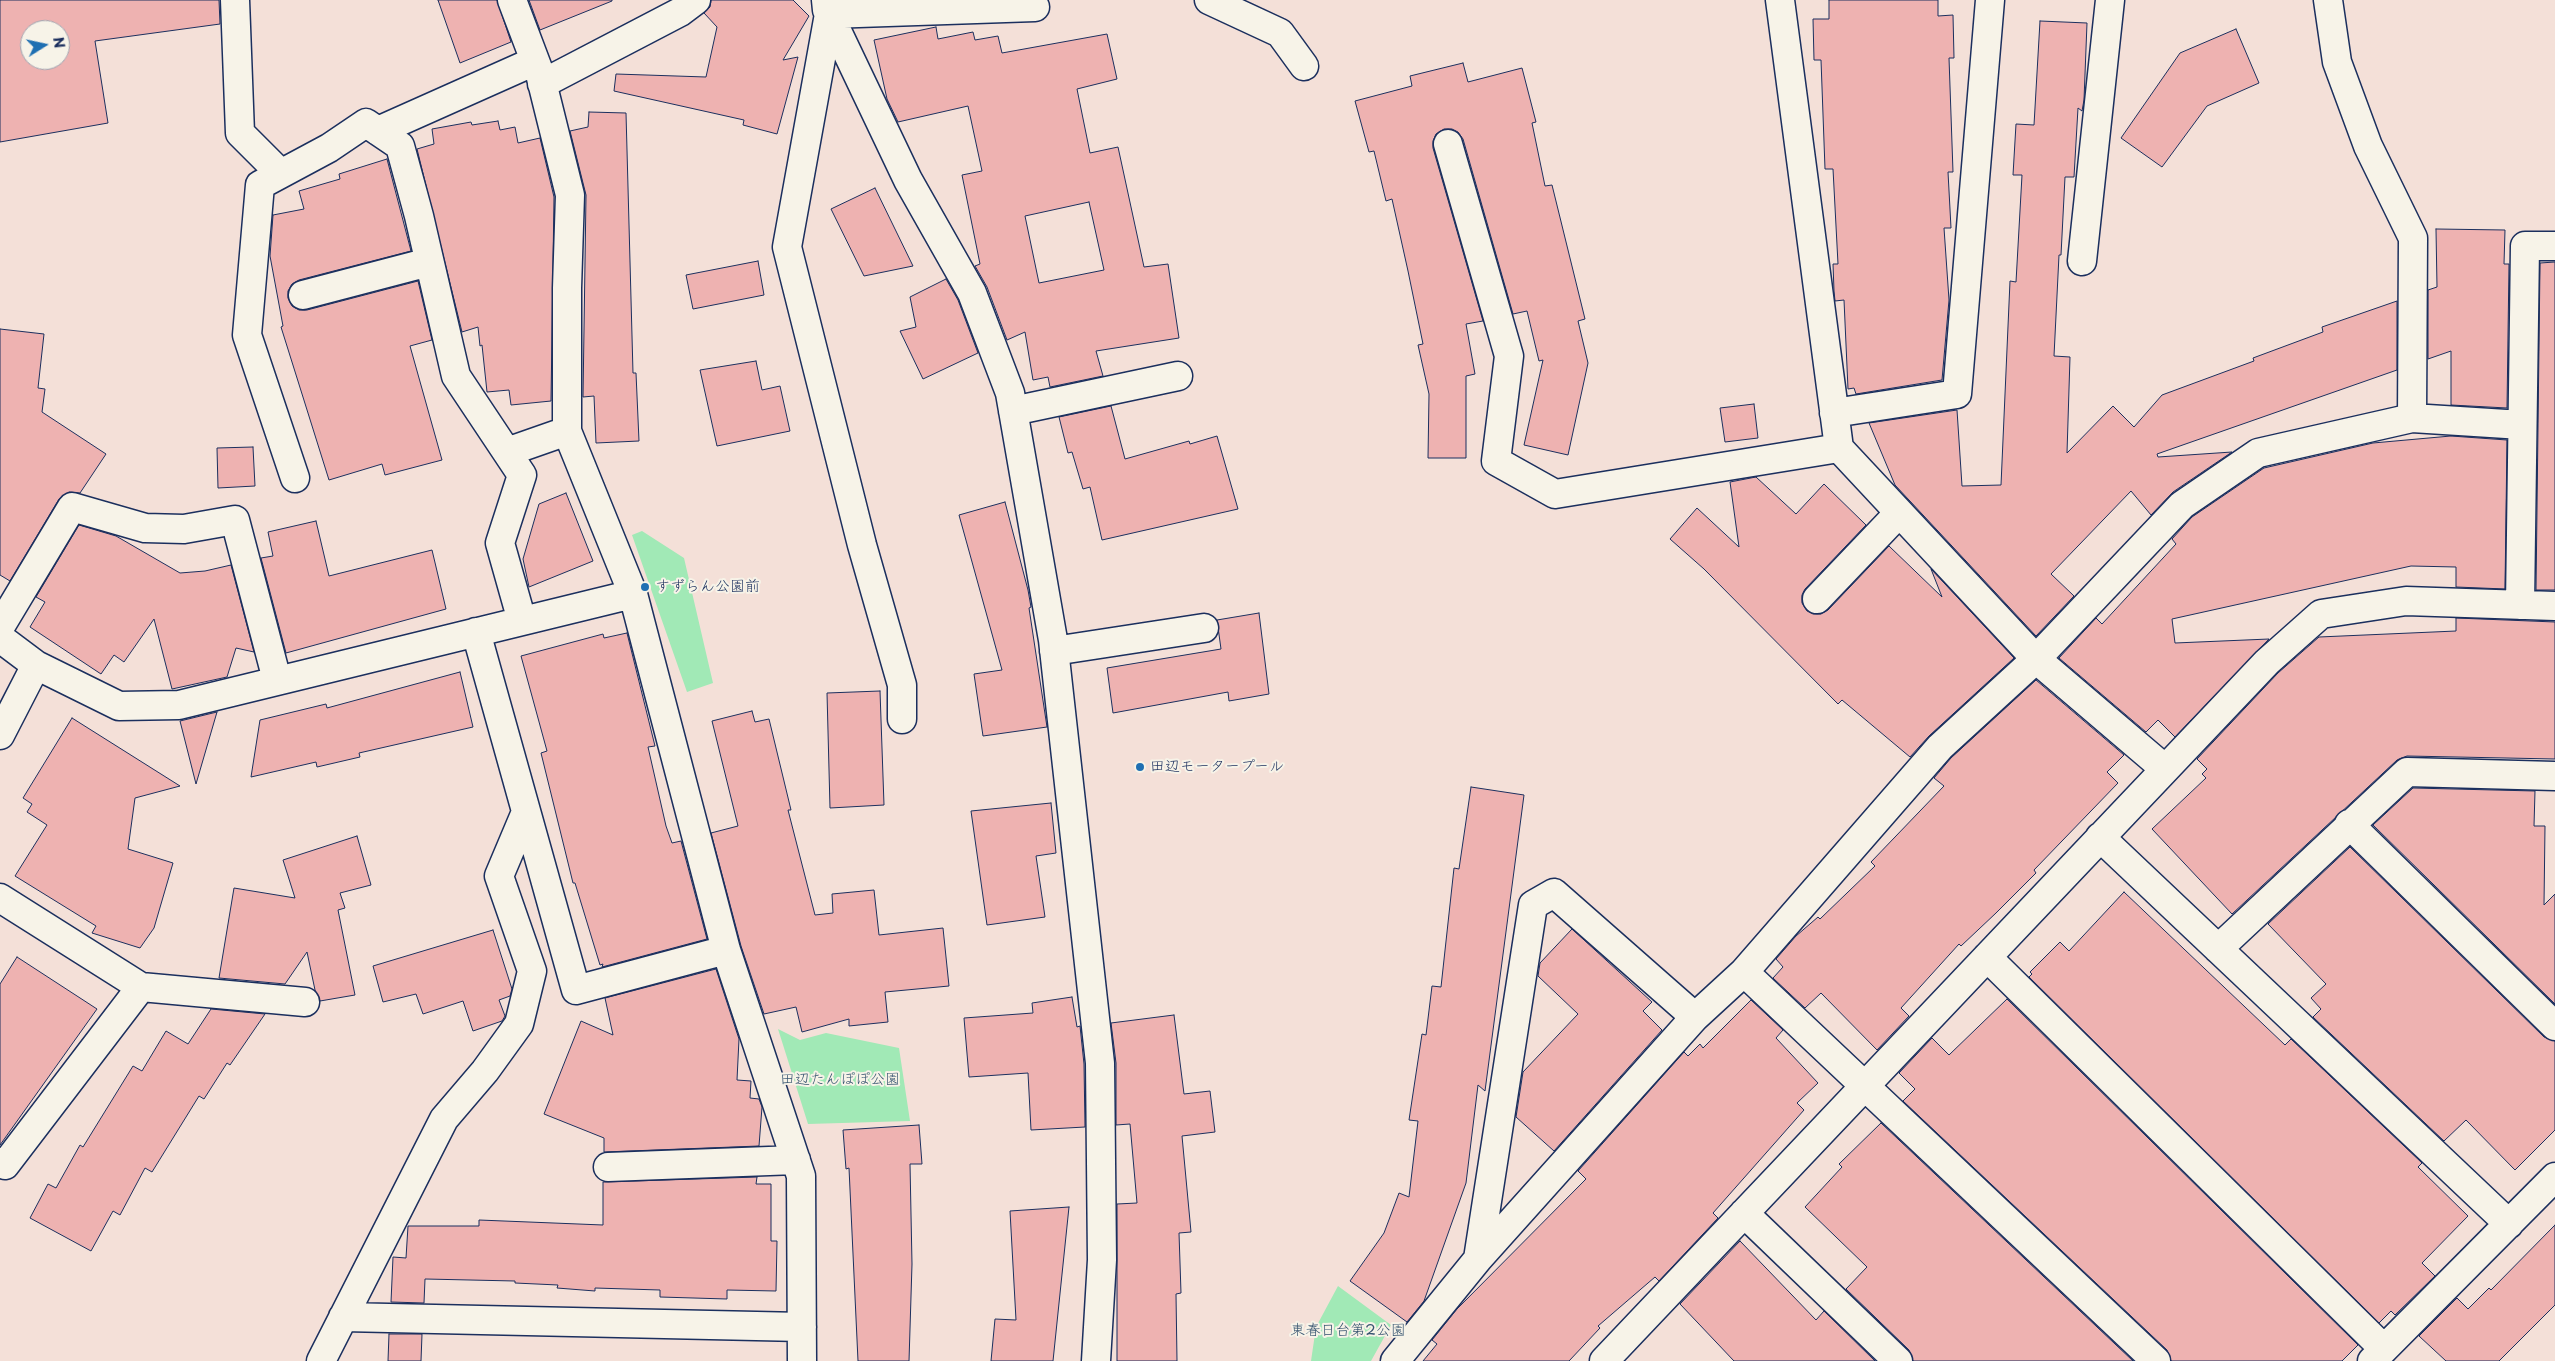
<!DOCTYPE html>
<html>
<head>
<meta charset="utf-8">
<style>
	body { margin:0 }
	#map { position:relative; width:2555px; height:1361px; overflow:hidden; background:#f4e0d8; font-family:"Playpen Sans",sans-serif }
	canvas { display:block }
	.north { position:absolute; left:20px; top:20px; width:50px; height:50px; box-sizing:border-box; background:#f7f3e8; border:1px solid #9fa5b1; border-radius:50%; rotate:80deg; font-size:14px; font-weight:700; line-height:20px; text-align:center; color:#1b2f5e }
	.north::after { content:''; display:block; margin:auto; width:18px; height:22px; background:#1f6fb2; clip-path:polygon(50% 0,100% 100%,50% 72%,0 100%) }
</style>
</head>
<body>
<div id="map">
<canvas width="2555" height="1361"></canvas>
<div class="north">N</div>
</div>
<script>
const c = document.querySelector('canvas').getContext('2d');
c.lineJoin = 'round';
function fillPath(path, color) { c.fillStyle = color; c.fill(path, 'evenodd'); }
const poly = rows => new Path2D(rows.map(r => 'M' + r).join(''));
function trace(path, color, width, dash) { c.strokeStyle = color; c.lineWidth = width; c.lineCap = dash ? 'butt' : 'round'; c.setLineDash(dash || []); c.stroke(path); }
function label(font, color, halo, rows, align = 'center') {
  c.font = font + ' "Playpen Sans","Klee One",sans-serif'; c.lineWidth = 4; c.setLineDash([]); c.textBaseline = 'middle'; c.strokeStyle = halo; c.fillStyle = color; for (const [text, x, y, turn = 0] of rows) {
    c.save(); c.translate(x, y); c.rotate((+turn || 0) * Math.PI / 180); c.textAlign = isNaN(turn) ? turn : align; if (halo) c.strokeText(text, 0, 0); c.fillText(text, 0, 0); c.restore();
  }
}
fillPath(poly([
	[642,531,684,558,713,683,687,692,632,535],
	[778,1029,800,1040,826,1033,899,1048,910,1121,808,1124],
	[1338,1286,1391,1325,1371,1361,1311,1361,1316,1327]
]), '#a1e9b6');
const building = poly([
	[0,0,219,0,220,24,95,41,108,123,0,142,0,0],
	[30,30,60,30,60,60,30,60,30,30],
	[438,0,497,0,511,42,460,63,438,0],
	[529,0,612,0,612,1,540,30,529,0],
	[711,0,793,0,809,16,783,60,798,57,777,134,743,125,744,120,614,91,616,74,706,77,717,27,704,13,710,7,711,0],
	[1829,0,1938,0,1938,16,1953,15,1954,58,1949,58,1953,172,1948,172,1951,228,1944,228,1949,300,1942,380,1856,394,1854,388,1848,389,1844,300,1835,301,1834,291,1833,264,1838,264,1833,169,1825,169,1821,60,1814,60,1813,19,1829,19,1829,0],
	[2040,21,2087,23,2084,100,2082,111,2078,108,2074,177,2065,177,2061,255,2059,255,2054,356,2070,357,2067,453,2113,406,2134,427,2162,395,2254,361,2253,358,2323,332,2322,327,2397,301,2397,370,2157,454,2158,457,2232,452,2173,492,2151,515,2131,491,2051,574,2074,596,2036,636,1895,485,1869,423,1957,410,1962,486,2001,485,2010,281,2016,282,2022,175,2013,175,2016,124,2034,125,2040,21],
	[936,27,938,39,973,32,975,40,998,36,1002,53,1107,34,1117,79,1077,89,1090,153,1118,147,1144,267,1168,264,1179,338,1096,351,1103,376,1050,387,1048,377,1033,380,1025,332,1007,340,987,287,975,266,980,264,962,175,982,171,968,106,898,122,887,99,874,40,936,27],
	[1089,202,1104,270,1039,283,1025,216,1089,202],
	[2236,29,2259,83,2207,106,2162,167,2121,138,2180,53,2236,29],
	[1463,63,1468,82,1522,68,1536,122,1532,123,1545,186,1552,185,1585,319,1578,321,1588,363,1568,455,1524,445,1543,360,1539,361,1527,311,1513,314,1463,139,1458,132,1452,129,1444,129,1436,134,1433,141,1433,148,1483,321,1466,324,1475,374,1466,376,1466,458,1428,458,1429,394,1418,345,1423,344,1408,271,1392,199,1386,201,1374,151,1369,152,1355,101,1412,86,1410,76,1463,63],
	[589,112,626,113,633,373,636,373,639,441,596,443,594,396,583,397,586,195,570,131,588,127,589,112],
	[498,121,500,130,515,127,518,143,540,138,554,197,551,401,511,405,509,390,487,392,482,345,480,346,478,327,462,332,417,149,434,144,432,129,471,122,472,125,498,121],
	[387,159,411,251,299,280,292,284,288,291,288,298,292,306,299,310,307,310,418,281,432,340,410,346,442,460,385,475,382,464,329,480,281,327,283,326,270,256,273,215,304,209,299,191,340,179,339,174,387,159],
	[875,188,913,266,864,276,831,209,875,188],
	[2436,229,2505,230,2504,264,2509,264,2507,408,2451,405,2451,351,2428,359,2428,290,2437,287,2436,229],
	[758,261,764,295,693,309,686,275,758,261],
	[2555,262,2555,590,2536,590,2540,263,2555,262],
	[946,279,958,300,978,353,923,379,900,331,916,327,910,297,946,279],
	[0,329,44,334,38,388,45,389,42,412,106,454,80,493,69,492,59,499,10,581,0,575,0,329],
	[756,361,762,390,780,386,790,431,717,446,700,370,756,361],
	[1754,404,1758,438,1725,442,1720,408,1754,404],
	[1111,406,1125,459,1189,441,1190,444,1217,436,1238,509,1102,540,1090,487,1083,489,1072,452,1068,453,1059,417,1111,406],
	[2451,436,2507,440,2505,589,2456,587,2456,567,2411,566,2172,619,2175,643,2269,639,2175,737,2158,720,2146,732,2059,658,2096,618,2102,624,2176,544,2172,539,2192,517,2264,468,2373,443,2451,436],
	[253,447,255,486,218,488,217,448,253,447],
	[1756,477,1796,514,1824,484,1866,525,1805,589,1802,595,1802,603,1807,611,1813,614,1821,614,1828,610,1889,546,1942,597,1931,569,2014,658,1929,736,1910,757,1842,700,1838,704,1704,569,1670,539,1697,508,1739,547,1730,482,1756,477],
	[566,493,593,561,529,587,523,559,539,504,566,493],
	[1005,502,1028,590,1031,607,1029,608,1047,727,983,736,974,674,1002,670,959,515,1005,502],
	[316,521,329,576,432,550,446,609,286,653,261,558,273,556,268,532,316,521],
	[79,525,116,536,180,573,205,571,231,565,254,652,236,648,227,677,172,689,154,619,124,662,114,655,101,674,30,627,45,602,36,597,79,525],
	[1259,613,1269,694,1229,701,1228,692,1113,713,1107,668,1221,649,1217,620,1259,613],
	[2456,618,2555,622,2555,759,2407,756,2397,760,2232,914,2152,829,2206,778,2202,774,2207,769,2197,759,2278,673,2319,637,2456,631,2456,618],
	[627,633,655,746,648,747,666,826,672,843,681,841,707,939,602,967,603,964,600,965,575,883,573,883,541,753,547,751,521,656,603,634,604,638,627,633],
	[460,672,473,727,359,753,360,757,317,767,316,762,251,777,260,720,326,704,327,708,460,672],
	[2036,680,2124,755,2107,772,2118,783,2034,870,2036,873,1996,913,1961,946,1959,944,1901,1008,1909,1016,1877,1050,1821,993,1805,1008,1773,978,1783,967,1776,959,1796,936,1818,917,1820,919,1875,866,1871,862,1944,786,1934,778,1951,758,2036,680],
	[880,691,884,805,830,808,827,693,880,691],
	[752,711,755,722,769,719,791,810,788,810,815,915,833,913,832,894,874,890,879,935,943,928,949,986,885,992,888,1022,849,1026,849,1019,802,1032,796,1007,764,1014,741,946,711,833,738,826,712,721,752,711],
	[217,712,196,784,180,721,217,712],
	[72,718,180,786,135,798,128,849,173,863,154,928,140,948,92,933,96,926,15,876,47,825,27,812,32,804,23,798,72,718],
	[1471,787,1524,795,1485,1091,1478,1085,1466,1183,1424,1301,1407,1322,1350,1281,1384,1233,1399,1193,1409,1197,1418,1121,1409,1120,1422,1034,1426,1035,1432,986,1441,987,1454,868,1459,869,1471,787],
	[2413,788,2535,791,2534,826,2545,826,2544,905,2555,894,2555,1004,2373,825,2413,788],
	[1051,803,1056,853,1036,856,1045,917,987,925,971,811,1051,803],
	[357,836,371,885,340,893,345,908,338,910,355,995,320,1001,315,990,307,952,285,984,219,978,234,888,295,898,283,860,357,836],
	[2350,847,2544,1037,2555,1041,2555,1130,2515,1170,2466,1120,2444,1141,2313,1017,2321,1009,2311,998,2326,984,2268,924,2350,847],
	[2124,892,2285,1045,2291,1039,2422,1163,2418,1167,2468,1216,2422,1263,2435,1276,2395,1315,2391,1311,2379,1323,2029,977,2032,974,2030,972,2060,942,2069,951,2124,892],
	[1572,929,1652,1002,1643,1011,1662,1030,1554,1151,1516,1117,1523,1072,1578,1014,1538,976,1540,963,1572,929],
	[493,930,512,989,510,996,499,1000,505,1016,502,1021,473,1031,463,1001,423,1014,416,994,383,1002,373,966,493,930],
	[17,957,97,1009,0,1145,0,984,17,957],
	[716,969,739,1039,737,1080,751,1081,750,1098,759,1099,762,1107,759,1146,604,1152,604,1138,544,1114,581,1021,613,1035,605,998,716,969],
	[1072,997,1077,1027,1080,1026,1084,1064,1085,1127,1031,1130,1028,1073,969,1077,964,1018,1033,1013,1032,1003,1072,997],
	[2007,999,2358,1345,2342,1361,2171,1361,2167,1350,1903,1101,1915,1089,1899,1073,1932,1038,1949,1055,2007,999],
	[1751,1000,1783,1030,1776,1038,1818,1083,1797,1103,1804,1110,1713,1213,1718,1218,1659,1281,1655,1277,1598,1326,1600,1328,1569,1361,1423,1361,1437,1344,1432,1340,1457,1309,1586,1179,1578,1171,1684,1052,1688,1056,1700,1044,1703,1048,1751,1000],
	[211,1009,265,1014,230,1065,227,1063,204,1099,199,1096,152,1172,145,1168,120,1215,113,1211,91,1251,30,1218,48,1184,56,1188,80,1145,83,1147,133,1066,142,1071,166,1031,188,1044,211,1009],
	[1174,1015,1184,1094,1210,1091,1215,1132,1182,1136,1191,1232,1179,1233,1181,1293,1176,1294,1177,1361,1117,1361,1117,1204,1137,1203,1130,1124,1116,1125,1116,1063,1111,1023,1174,1015],
	[1881,1123,2133,1361,1913,1361,1909,1350,1846,1289,1867,1267,1805,1207,1842,1167,1839,1164,1881,1123],
	[919,1125,922,1164,910,1164,912,1264,909,1361,858,1361,849,1168,846,1169,843,1130,919,1125],
	[757,1177,756,1184,771,1184,771,1241,777,1241,776,1291,727,1290,727,1299,660,1297,660,1290,595,1288,595,1291,557,1288,558,1285,515,1283,515,1281,425,1279,424,1303,391,1302,393,1257,406,1258,408,1226,479,1226,479,1220,603,1225,603,1182,757,1177],
	[1069,1207,1053,1361,991,1361,995,1319,1016,1320,1010,1211,1069,1207],
	[2555,1225,2555,1305,2499,1361,2446,1361,2419,1336,2457,1298,2468,1309,2489,1288,2491,1290,2555,1225],
	[1740,1241,1816,1320,1824,1311,1875,1361,1734,1361,1680,1304,1740,1241],
	[389,1334,422,1334,421,1361,388,1361,389,1334]
]);
fillPath(building, '#eeb2b1');
trace(building, '#1b2f5e', 1);
const minor = poly([
	[235,0,240,133,280,173],
	[512,0,540,74,570,195,567,288,567,431,633,594,726,950,801,1176,802,1361],
	[826,0,827,10,908,180,972,293,1010,393,1053,640,1100,1063,1102,1260,1096,1361],
	[1209,0,1280,33,1304,66],
	[1780,0,1839,448,2036,659,2165,769],
	[2328,0,2337,62,2368,146,2413,238,2412,418],
	[542,84,680,12,696,0],
	[378,131,535,61],
	[1448,144,1509,356,1496,461,1555,494,1839,448],
	[2082,261,2110,0],
	[303,295,429,262],
	[1013,411,1178,376],
	[1834,413,1957,394,1990,0],
	[507,452,567,431],
	[295,478,247,335,260,185,329,148,366,123,400,146,419,216,456,376,522,475,500,543,522,621],
	[1817,599,1899,513],
	[2520,605,2525,246,2555,246],
	[0,627,72,507,145,528,184,529,235,520,277,680],
	[476,632,576,990,726,950],
	[0,638,36,665,119,706,179,705,633,594],
	[1054,651,1204,628],
	[902,719,902,685,862,545,787,247,829,14,1035,7],
	[0,735,36,665],
	[2349,824,2555,1026],
	[2100,837,2509,1224],
	[0,898,141,987,5,1165,0,1162],
	[2218,949,2407,772,2555,776],
	[1987,957,2384,1349],
	[1744,972,2156,1361],
	[141,987,305,1002],
	[608,1167,796,1160],
	[1744,1213,1898,1361],
	[1478,1259,1695,1017,1744,972,1940,747,2036,659,2182,505,2258,453,2412,418,2522,425],
	[343,1317,802,1327],
	[321,1361,444,1119,485,1071,519,1024,532,971,499,876,526,812],
	[1395,1361,1478,1259,1533,905,1554,893,1695,1017],
	[1604,1361,2267,662,2321,614,2406,601,2555,606],
	[2372,1361,2555,1177]
]);
trace(minor, '#1b2f5e', 31);
trace(minor, '#f7f3e8', 28);
for (const [x, y, r, color] of [
	[645,587,5,"#1f6fb2"],
	[1140,767,5,"#1f6fb2"]
]) { const dot = new Path2D(); dot.arc(x, y, r, 0, 2 * Math.PI); c.fillStyle = color; c.fill(dot); trace(dot, '#f7f3e8', 2); }
label('15px', '#1b2f5e', '#f7f3e8', [
	["すずらん公園前",655,587],
	["田辺モータープール",1150,767]
], 'left');
label('15px', '#365470', '#f7f3e8', [
	["田辺たんぽぽ公園",840,1080],
	["東春日台第2公園",1348,1331]
]);
</script>
</body>
</html>
